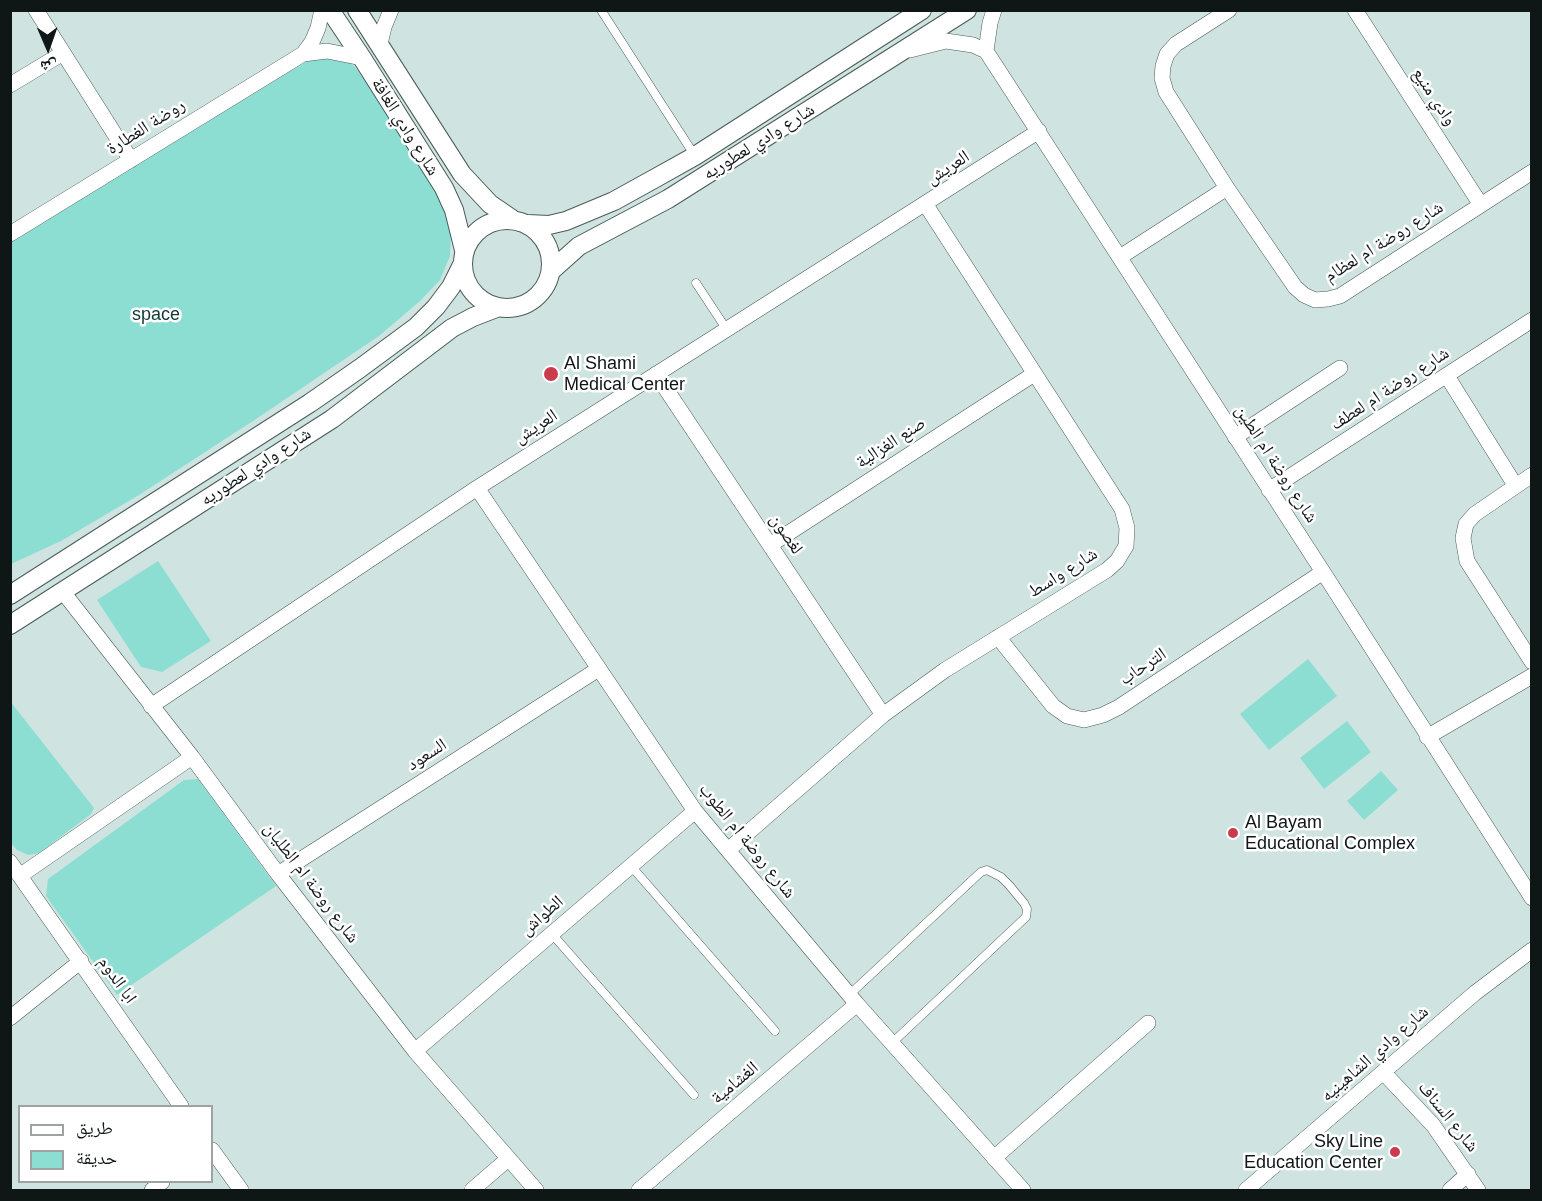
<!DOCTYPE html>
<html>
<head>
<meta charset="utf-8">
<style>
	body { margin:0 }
	#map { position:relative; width:1542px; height:1201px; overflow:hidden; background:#cfe4e1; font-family:Helvetica,"Noto Naskh Arabic",sans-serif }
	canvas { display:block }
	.frame { position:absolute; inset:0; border:12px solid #0f1716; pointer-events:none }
	.legend { position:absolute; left:18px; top:1105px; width:195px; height:78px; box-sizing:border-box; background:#fff; border:2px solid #9fa2a2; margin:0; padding:8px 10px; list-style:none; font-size:18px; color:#0f1716 }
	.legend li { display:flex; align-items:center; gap:12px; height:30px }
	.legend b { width:30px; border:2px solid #9fa2a2 }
	.north { position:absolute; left:18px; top:18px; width:60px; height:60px; -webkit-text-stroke:4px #fff; paint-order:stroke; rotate:178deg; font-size:16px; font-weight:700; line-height:24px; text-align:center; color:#0f1716 }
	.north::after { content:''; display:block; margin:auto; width:21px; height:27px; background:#0f1716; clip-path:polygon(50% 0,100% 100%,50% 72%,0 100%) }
</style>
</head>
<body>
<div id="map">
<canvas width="1542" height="1201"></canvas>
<div class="frame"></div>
<ul class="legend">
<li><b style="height:8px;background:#fff"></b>طريق</li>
<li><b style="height:16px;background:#8cded2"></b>حديقة</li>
</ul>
<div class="north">ش</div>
</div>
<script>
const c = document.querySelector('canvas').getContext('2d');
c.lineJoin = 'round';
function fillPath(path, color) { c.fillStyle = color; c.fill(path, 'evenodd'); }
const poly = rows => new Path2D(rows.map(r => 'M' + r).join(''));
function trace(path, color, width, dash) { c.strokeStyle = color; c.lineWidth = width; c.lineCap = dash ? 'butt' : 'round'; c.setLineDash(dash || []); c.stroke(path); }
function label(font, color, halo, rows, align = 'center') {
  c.font = font + ' Helvetica,"Noto Naskh Arabic",sans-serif'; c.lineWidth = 5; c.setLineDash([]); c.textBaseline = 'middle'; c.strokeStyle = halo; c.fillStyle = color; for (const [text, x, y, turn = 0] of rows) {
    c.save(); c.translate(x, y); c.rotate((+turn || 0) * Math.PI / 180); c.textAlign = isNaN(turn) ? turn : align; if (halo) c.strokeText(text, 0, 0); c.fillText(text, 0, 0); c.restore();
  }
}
fillPath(poly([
	[323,57,347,61,354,66,385,106,440,192,451,232,450,256,440,280,420,301,379,336,253,421,139,495,61,541,11,564,11,237,142,155,308,61],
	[158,561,211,641,162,672,141,667,97,600],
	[1308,659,1337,696,1269,750,1240,714],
	[10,701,94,808,91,814,39,853,28,855,17,850,11,843],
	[1347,721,1371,752,1324,789,1300,758],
	[1381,771,1398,790,1364,820,1347,801],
	[198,779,276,886,117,995,46,896,48,879,184,780]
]), '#8cded2');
const service = poly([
	[601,10,695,156],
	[696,283,727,330],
	[631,866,775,1031],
	[552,934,694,1095],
	[849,995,981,872,987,870,1001,877,1009,885,1024,903,1027,909,1026,917,892,1043]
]);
const minor = poly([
	[36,10,131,160],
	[1229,10,1176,44,1167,54,1163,66,1162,78,1166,92,1227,188,1295,287,1304,295,1315,300,1328,299,1340,296,1532,172],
	[1355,10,1481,205],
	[380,44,384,27,391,10],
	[910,50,946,41,973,45,986,51,1323,572,1532,898],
	[986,51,990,23,994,10],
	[303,54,327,51,362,58],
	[10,85,63,53],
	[10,234,303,54,312,42,318,28,322,10],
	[1120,257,1227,188],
	[656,374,883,715],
	[1447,376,1515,485],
	[1235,437,1340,368],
	[1532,475,1475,514,1466,524,1463,538,1467,561,1532,662],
	[477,488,695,811,857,1004,1023,1190],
	[1269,490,1532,320],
	[770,545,1034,374],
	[63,592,192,757,278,874,415,1051,536,1190],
	[998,637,1053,706,1067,716,1084,720,1103,715,1119,707,1323,572],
	[151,706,477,488,1039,131],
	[1427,737,1532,676],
	[728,850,883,715,945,670,1107,570,1117,561,1126,546,1127,528,1122,509,926,205],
	[10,862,181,1106],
	[278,874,597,670],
	[21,875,192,757],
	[10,1018,81,961],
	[415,1051,695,811],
	[1383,1072,1433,1125,1478,1190],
	[212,1150,241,1190],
	[994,1158,1148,1023],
	[152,1190,162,1182],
	[472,1190,508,1159],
	[639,1190,857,1004],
	[1246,1190,1475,993,1532,950],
	[1450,1190,1468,1174]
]);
const tertiary = poly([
	[330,10,362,58,444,188,454,210,464,250],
	[357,10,462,174,490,204,512,219],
	'463 264a44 44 0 1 1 88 0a44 44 0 1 1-88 0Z',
	[527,224,549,225,566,221,614,201,652,180,695,156,922,10],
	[551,271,579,246,668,199,967,10],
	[10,595,310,403,359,369,416,327,436,307,451,287,462,265],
	[10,625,332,419,452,328,473,317,499,307]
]);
trace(service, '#495b58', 9);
trace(minor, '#495b58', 16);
trace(tertiary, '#495b58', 20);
trace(service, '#fff', 8);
trace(minor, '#fff', 15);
trace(tertiary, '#fff', 18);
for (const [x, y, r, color] of [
	[551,374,8,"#cb3b4e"],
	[1233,833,6,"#cb3b4e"],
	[1395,1152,6,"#cb3b4e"]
]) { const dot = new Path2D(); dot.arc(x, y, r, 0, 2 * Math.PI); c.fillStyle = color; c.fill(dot); trace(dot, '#fff', 2); }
label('18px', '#0f1716', '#fff', [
	["وادي منيع",1434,97,57],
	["روضة الغطارة",146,127,-32],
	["شارع وادي الغافة",405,127,58],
	["شارع وادي لعطوريه",759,142,-32],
	["العريش",948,168,-33],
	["شارع روضة ام لعظام",1384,242,-32],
	["شارع روضة ام لعطف",1390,389,-33],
	["العريش",536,427,-33],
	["صنع الغزالية",891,443,-33],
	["شارع روضة ام الطين",1276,464,57],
	["شارع وادي لعطوريه",256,467,-33],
	["لغصون",786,534,56],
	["شارع واسط",1063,573,-32],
	["الترحاب",1143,667,-34],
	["السعود",427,755,-33],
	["شارع روضة ام الطوب",747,841,51],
	["شارع روضة ام الطليان",311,883,53],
	["الطواش",542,916,-41],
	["ابا الدوم",117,980,55],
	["شارع وادي الشاهينيه",1375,1054,-41],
	["الغشامية",735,1083,-40],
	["شارع السناف",1448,1117,51]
]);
label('18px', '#103934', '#fff', [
	["space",156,315]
]);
label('18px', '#0f1716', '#fff', [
	["Al Shami",564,364],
	["Medical Center",564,385],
	["Al Bayam",1245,823],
	["Educational Complex",1245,844],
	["Sky Line",1383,1142,"right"],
	["Education Center",1383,1163,"right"]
], 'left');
</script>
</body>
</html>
